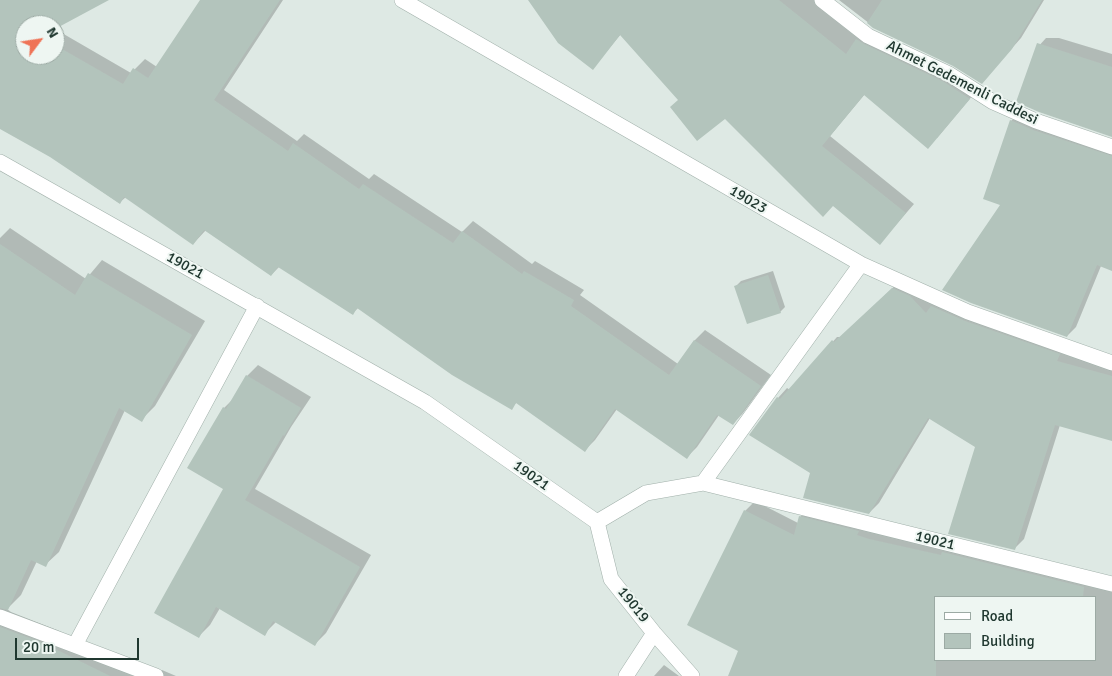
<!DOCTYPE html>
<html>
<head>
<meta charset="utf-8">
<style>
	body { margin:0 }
	#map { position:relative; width:1112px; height:676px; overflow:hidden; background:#dee9e4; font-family:Signika,sans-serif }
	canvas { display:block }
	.legend { position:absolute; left:934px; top:596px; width:162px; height:65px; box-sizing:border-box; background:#eef6f2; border:1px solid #9caaa4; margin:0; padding:6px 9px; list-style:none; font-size:15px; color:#203830 }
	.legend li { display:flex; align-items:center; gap:10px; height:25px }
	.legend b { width:25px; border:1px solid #9caaa4 }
	.north { position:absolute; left:15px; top:15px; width:50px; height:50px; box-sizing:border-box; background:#eef6f2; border:1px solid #9caaa4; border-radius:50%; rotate:59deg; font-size:14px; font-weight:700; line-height:20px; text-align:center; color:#203830 }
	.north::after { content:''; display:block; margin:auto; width:18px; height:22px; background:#ef7356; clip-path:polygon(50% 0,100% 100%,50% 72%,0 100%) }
	.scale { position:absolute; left:15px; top:638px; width:124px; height:22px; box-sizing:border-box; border:2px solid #203830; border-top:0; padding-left:6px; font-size:15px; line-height:18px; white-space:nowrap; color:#203830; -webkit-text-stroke:4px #eef6f2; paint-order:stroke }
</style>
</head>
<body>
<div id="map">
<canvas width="1112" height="676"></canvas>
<ul class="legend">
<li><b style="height:6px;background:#fff"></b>Road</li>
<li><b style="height:14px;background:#b3c4bc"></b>Building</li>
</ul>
<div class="north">N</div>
<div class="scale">20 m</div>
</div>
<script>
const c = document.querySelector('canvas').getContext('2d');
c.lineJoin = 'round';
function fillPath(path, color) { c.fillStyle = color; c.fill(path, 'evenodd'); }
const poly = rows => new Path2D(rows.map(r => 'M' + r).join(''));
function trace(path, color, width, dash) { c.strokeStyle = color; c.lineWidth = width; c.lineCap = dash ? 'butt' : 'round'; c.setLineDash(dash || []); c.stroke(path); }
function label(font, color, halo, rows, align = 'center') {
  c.font = font + ' Signika,sans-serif'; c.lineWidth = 4; c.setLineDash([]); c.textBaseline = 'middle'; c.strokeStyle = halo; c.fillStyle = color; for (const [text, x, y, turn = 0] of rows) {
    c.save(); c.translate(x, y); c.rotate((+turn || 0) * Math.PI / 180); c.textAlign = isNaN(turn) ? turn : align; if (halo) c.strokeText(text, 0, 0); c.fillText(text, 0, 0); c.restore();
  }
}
fillPath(poly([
	[0,0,106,0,55,28,55,25,25,25,25,55,55,55,55,29,131,73,145,59,157,67,201,0,283,0,224,90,297,141,304,134,369,179,374,174,462,232,473,221,532,264,535,261,584,290,580,295,678,364,695,340,705,330,771,375,743,413,733,424,719,415,697,447,687,457,617,409,595,440,585,450,517,402,511,408,359,307,352,314,280,266,271,275,206,230,193,244,126,197,119,203,50,156,0,127],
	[544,0,827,0,871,35,978,89,937,138,865,94,830,136,914,204,888,234,725,117,679,99,621,34,593,68],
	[839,0,1044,0,1021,38,982,82,954,64,874,27],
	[1046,38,1059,38,1112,54,1112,136,1037,48],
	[1020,112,1112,145,1112,269,1101,266,1076,327,1067,336,1002,204,985,198,1011,121],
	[10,228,86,279,102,260,205,321,155,406,141,420,125,410,59,552,45,565,37,561,21,595,7,609,11,612,57,630,152,676,0,676,0,238],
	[773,271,785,307,780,312,736,286,741,281],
	[902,279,1112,364,1112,440,1060,425,1024,539,1014,549,977,447,930,418,879,503,869,513,811,472,778,398,787,388,790,390,837,337,841,337],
	[258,365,311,397,291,427,255,489,371,555,326,633,315,644,276,622,264,634,220,608,210,625,199,636,225,489,224,408,235,397,247,376],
	[755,501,798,523,800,517,810,507,1112,582,1112,676,730,676,740,650,689,624,745,511],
	[936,597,1096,597,1096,660,936,660],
	[664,665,679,676,654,676],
	[162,670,176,676,156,676]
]), '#0003');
fillPath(poly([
	[0,0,109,0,55,29,55,25,25,25,25,55,55,55,55,45,123,84,133,68,148,78,200,0,280,0,214,100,288,151,293,143,359,189,363,184,453,243,462,231,522,274,524,271,574,300,571,306,669,375,694,340,761,386,733,425,717,415,687,459,615,409,585,452,516,403,512,410,452,375,357,308,353,315,278,267,271,276,204,230,193,245,124,197,120,204,50,157,0,129],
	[528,0,779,0,846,54,856,39,864,44,944,82,970,99,928,149,864,95,822,146,906,213,880,245,833,206,823,217,725,119,697,141,670,107,678,100,620,35,593,70,558,43],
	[882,0,1042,0,1012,49,982,84,953,66,873,28,867,23],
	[1037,43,1112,67,1112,137,1039,112,1016,102],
	[1010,120,1033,130,1112,156,1112,271,1097,265,1067,337,971,303,942,290,1000,205,983,199],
	[0,244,75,295,88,273,192,335,142,422,119,408,46,567,31,560,8,610,0,608],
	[768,275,781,313,747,324,734,286],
	[892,288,910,296,926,313,931,306,965,321,1060,354,1057,361,1112,376,1112,441,1055,425,1015,550,948,534,975,447,928,418,869,514,803,498,810,473,749,435,777,397,780,399,832,340,834,342],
	[246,375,301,408,284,436,283,435,245,500,360,567,315,646,273,621,265,636,216,607,199,638,154,613,223,489,187,468,223,407,226,409],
	[744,510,794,535,799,516,859,531,857,535,869,539,941,555,942,552,1084,587,1083,597,936,597,936,676,728,676,738,651,687,625],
	[0,627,43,643,110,676,0,676]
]), '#b3c4bc');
const minor = poly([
	[402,0,861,264,968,312,1112,363],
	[0,162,425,402,597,522,646,493,703,483,1112,584],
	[703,483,861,264],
	[597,522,611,579,654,633,692,676],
	[0,617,156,676],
	[75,645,257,306],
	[626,676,654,633]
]);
const tertiary = poly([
	[822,0,868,36,949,74,993,102,1036,121,1112,147]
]);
trace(minor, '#a1b0aa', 16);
trace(tertiary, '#a1b0aa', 16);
trace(minor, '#fff', 15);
trace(tertiary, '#fff', 15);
label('15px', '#203830', '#eef6f2', [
	["Ahmet Gedemenli Caddesi",962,83,27],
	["19023",748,200,30],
	["19021",185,266,29],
	["19021",531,476,35],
	["19021",935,541,14],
	["19019",633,605,51]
]);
</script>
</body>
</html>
